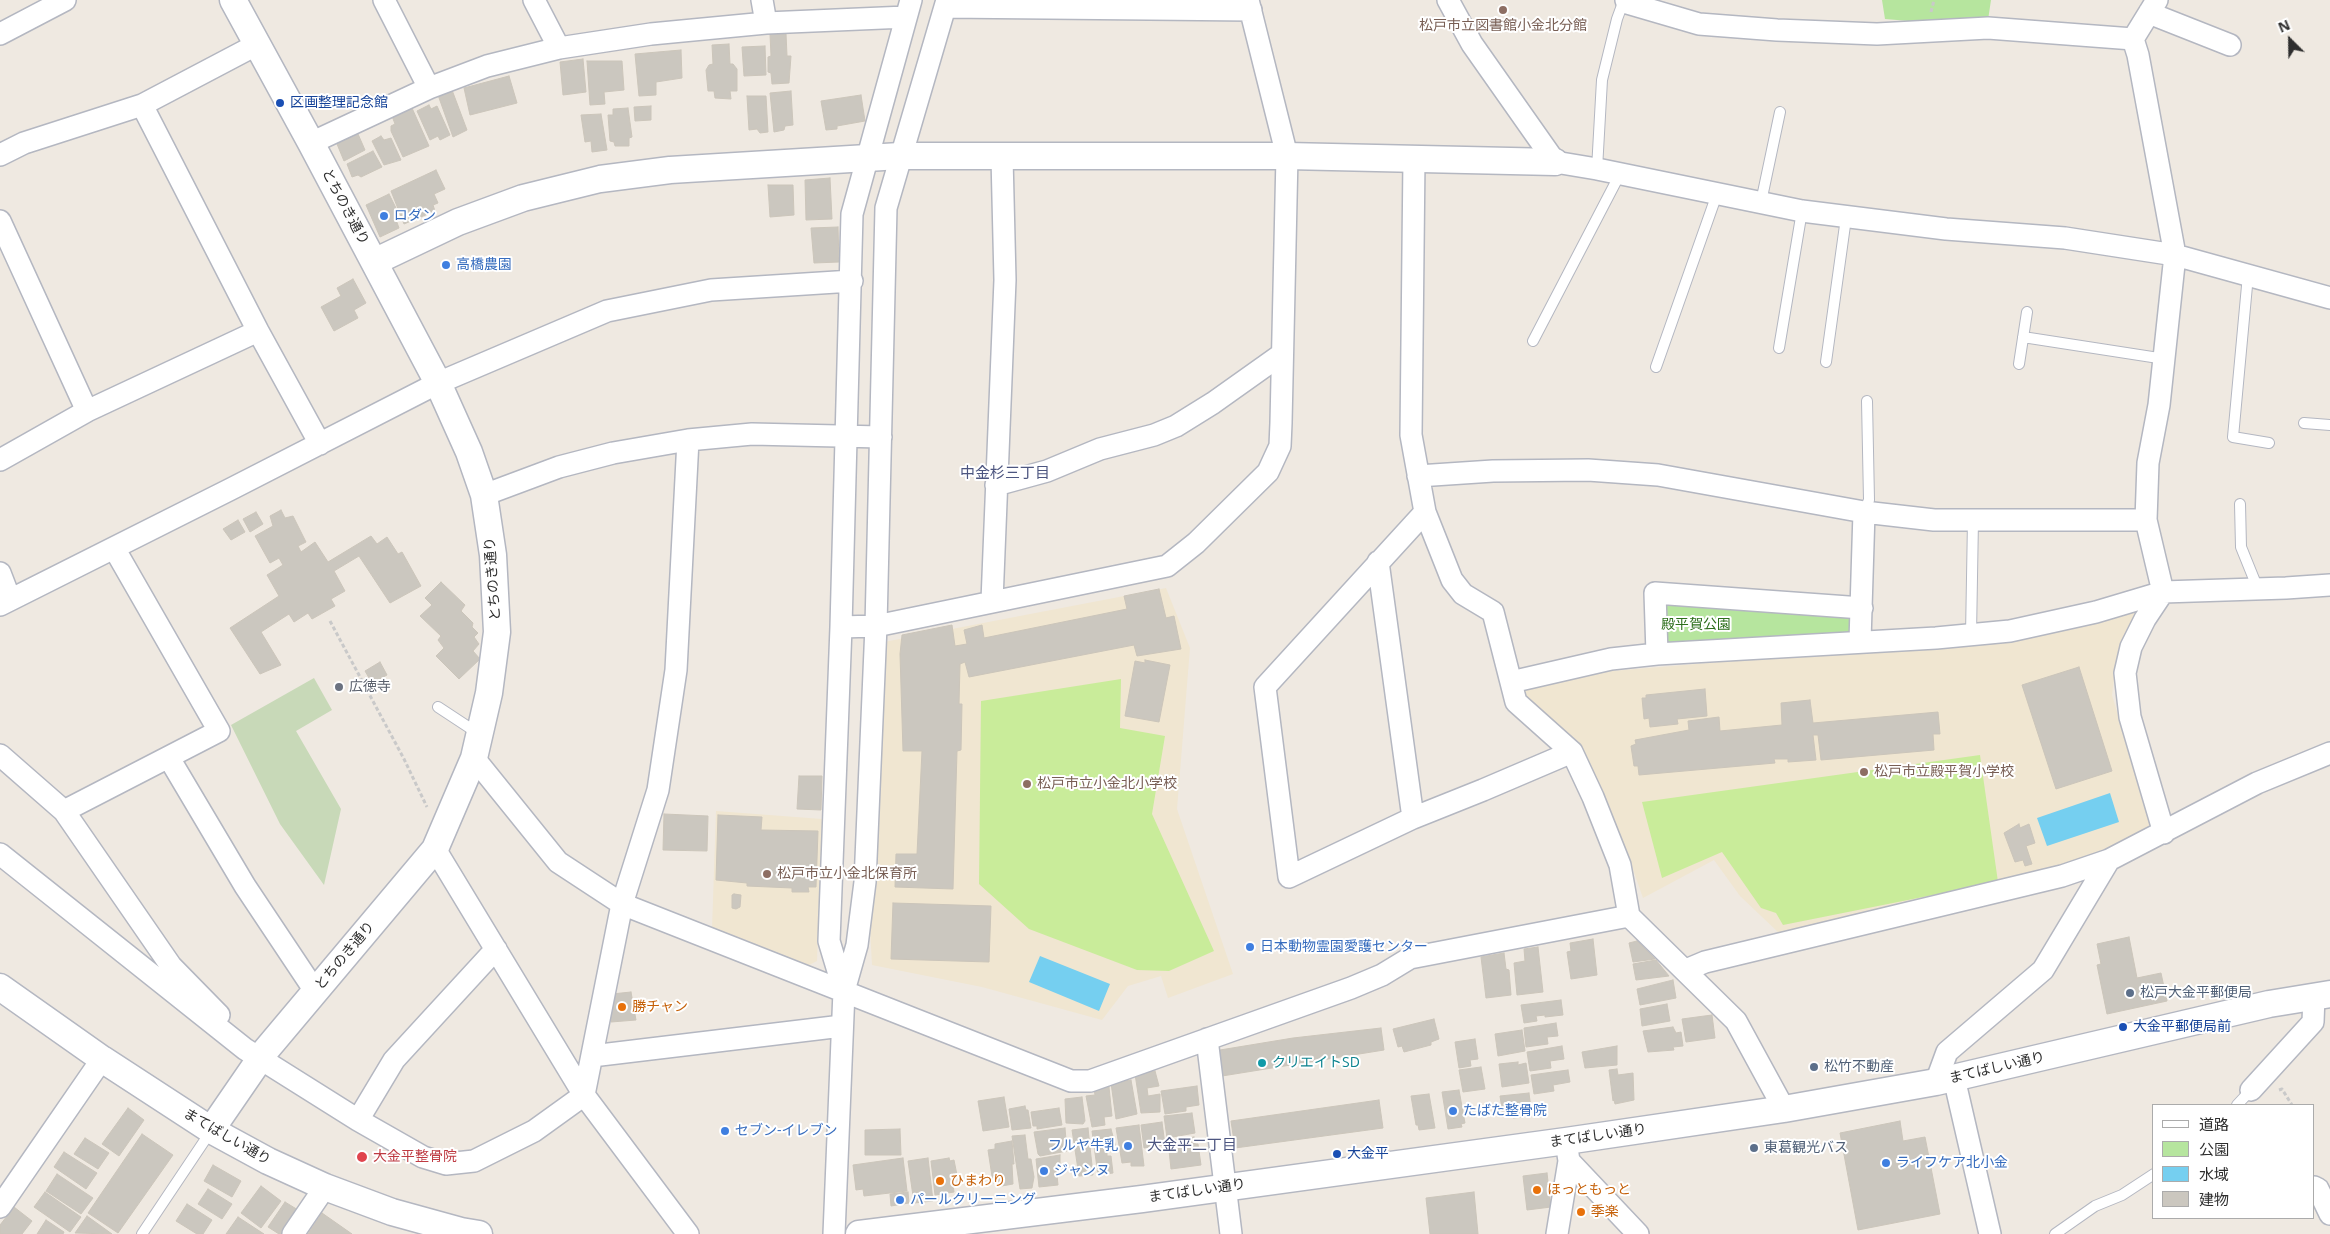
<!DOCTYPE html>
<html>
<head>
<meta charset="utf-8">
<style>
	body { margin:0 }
	#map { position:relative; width:2330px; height:1234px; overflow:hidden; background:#efe9e1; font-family:"Open Sans","Noto Sans JP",sans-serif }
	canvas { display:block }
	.legend { position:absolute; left:2152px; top:1104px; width:162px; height:115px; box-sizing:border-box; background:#fff; border:1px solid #ababab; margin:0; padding:6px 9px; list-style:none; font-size:15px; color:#2e2e2e }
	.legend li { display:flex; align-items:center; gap:10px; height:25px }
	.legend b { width:25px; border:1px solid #ababab }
	.north { position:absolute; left:2265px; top:15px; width:50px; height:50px; -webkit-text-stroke:4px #fff; paint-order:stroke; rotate:337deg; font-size:14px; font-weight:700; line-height:20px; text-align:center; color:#2e2e2e }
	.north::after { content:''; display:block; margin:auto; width:18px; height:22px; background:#2e2e2e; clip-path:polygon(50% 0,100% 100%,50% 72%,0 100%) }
</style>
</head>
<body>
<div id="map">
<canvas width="2330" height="1234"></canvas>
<ul class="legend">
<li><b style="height:6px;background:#fff"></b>道路</li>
<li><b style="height:14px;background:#b6e59e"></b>公園</li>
<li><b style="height:14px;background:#75cff0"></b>水域</li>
<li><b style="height:14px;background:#cbc7bf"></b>建物</li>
</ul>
<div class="north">N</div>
</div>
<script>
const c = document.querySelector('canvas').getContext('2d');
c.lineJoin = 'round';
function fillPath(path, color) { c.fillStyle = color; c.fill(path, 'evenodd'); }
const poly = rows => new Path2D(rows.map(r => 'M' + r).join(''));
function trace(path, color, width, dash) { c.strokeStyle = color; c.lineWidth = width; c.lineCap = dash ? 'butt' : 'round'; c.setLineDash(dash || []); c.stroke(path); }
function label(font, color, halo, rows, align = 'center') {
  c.font = font + ' "Open Sans","Noto Sans JP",sans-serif'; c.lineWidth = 4; c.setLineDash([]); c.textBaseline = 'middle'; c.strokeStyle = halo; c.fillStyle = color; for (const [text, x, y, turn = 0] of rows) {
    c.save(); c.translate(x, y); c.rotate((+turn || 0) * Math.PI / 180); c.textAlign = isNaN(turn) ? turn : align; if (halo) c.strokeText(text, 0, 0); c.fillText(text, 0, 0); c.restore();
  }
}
fillPath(poly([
	[1166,588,1190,648,1177,809,1233,974,1168,998,1161,976,1128,986,1102,1020,982,987,872,965,869,909,884,642],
	[2145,607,2116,664,2112,695,2138,782,2152,820,2144,833,2057,868,1780,934,1740,896,1714,860,1643,898,1629,858,1590,763,1553,724,1522,700,1521,688,1552,676,1853,651],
	[716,811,822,819,817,961,807,966,712,929]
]), '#f0e6d1');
fillPath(poly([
	[1882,0,1991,0,1988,20,1933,23,1885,19],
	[1729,603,1847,612,1852,624,1852,633,1666,648,1663,605]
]), '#b6e59e');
fillPath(poly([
	[314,678,332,710,296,731,341,809,324,885,280,824,231,725]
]), '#c8d9b8');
fillPath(poly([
	[1121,679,1120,728,1165,736,1152,814,1214,951,1169,971,1137,970,1029,929,979,884,981,701],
	[1980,755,1998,882,1783,925,1776,913,1761,908,1722,852,1662,878,1642,802]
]), '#c9ec9a');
fillPath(poly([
	[2110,793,2119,822,2047,846,2037,818],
	[1040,956,1110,984,1099,1011,1029,982]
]), '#75cff0');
const building = poly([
	[786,33,787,56,791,56,789,83,772,84,771,73,768,72,768,57,771,56,770,34,786,33],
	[729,44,730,64,733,64,737,69,737,91,730,91,731,99,715,98,714,91,708,91,706,70,709,65,713,64,712,45,729,44],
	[765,46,766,75,744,76,742,47,765,46],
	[681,50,682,78,656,82,656,95,639,96,635,54,681,50],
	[583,59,586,92,563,95,560,62,583,59],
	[587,61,622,61,624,90,604,92,605,104,590,105,587,61],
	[509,76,517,103,470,115,464,88,509,76],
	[452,90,467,130,453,137,438,95,452,90],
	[791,91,793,125,785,126,784,130,774,132,770,93,791,91],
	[861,95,865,121,837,126,837,129,826,130,821,101,861,95],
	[747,96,766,96,768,132,760,133,757,129,749,130,747,96],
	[429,105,431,109,437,106,450,135,440,140,438,136,430,140,417,111,429,105],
	[651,106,651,120,635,121,634,107,651,106],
	[412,108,429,146,403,157,391,131,391,126,395,124,392,116,412,108],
	[628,108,632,137,629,138,629,146,615,146,614,142,610,141,608,115,613,115,613,109,628,108],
	[601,114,607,150,592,152,591,141,585,142,581,115,601,114],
	[358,134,365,150,344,161,337,144,358,134],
	[381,136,384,140,391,138,401,160,384,165,372,141,381,136],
	[373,151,382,167,361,177,358,175,352,177,347,164,373,151],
	[436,170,445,189,434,194,438,203,433,205,435,211,404,224,391,191,436,170],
	[830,178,832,219,806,220,805,180,830,178],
	[768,185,793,185,794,215,770,217,768,185],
	[389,194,399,214,395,217,399,228,380,237,366,205,389,194],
	[838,227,839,262,814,263,811,228,838,227],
	[353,279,366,303,354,310,358,318,334,331,321,307,341,296,337,288,353,279],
	[281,510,285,518,293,516,306,542,298,546,301,552,315,542,328,562,371,536,377,544,387,537,398,554,402,552,421,586,390,603,359,556,334,571,345,591,331,599,335,606,312,619,308,613,294,622,289,614,261,632,281,665,260,674,230,628,279,596,267,575,283,565,279,558,270,563,255,536,273,526,270,516,281,510],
	[256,512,263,524,250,532,243,519,256,512],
	[238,520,245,532,231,540,223,529,238,520],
	[441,582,465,605,461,611,473,623,472,627,478,633,474,637,479,644,473,651,480,659,459,679,436,656,444,648,438,640,441,636,420,616,432,605,425,598,441,582],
	[1159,589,1166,618,1174,616,1181,649,1137,656,1134,645,969,677,965,662,960,664,959,704,962,704,961,750,957,751,953,889,895,887,896,854,917,854,922,751,903,751,900,654,902,635,952,625,955,646,967,644,964,630,982,625,984,638,1127,609,1124,596,1159,589],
	[1145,660,1170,665,1159,722,1125,716,1135,661,1145,663,1145,660],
	[380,662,387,675,372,683,365,671,380,662],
	[2079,667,2112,771,2056,789,2022,685,2079,667],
	[1705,689,1707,716,1677,719,1678,724,1650,727,1649,718,1644,719,1642,698,1646,698,1646,695,1705,689],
	[1810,700,1813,723,1938,712,1940,734,1933,734,1934,750,1821,760,1818,735,1813,735,1816,760,1788,762,1788,759,1774,759,1775,763,1639,775,1638,766,1634,766,1631,746,1636,744,1635,740,1689,730,1688,721,1719,717,1720,731,1782,725,1781,703,1810,700],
	[799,776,822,776,821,810,797,809,799,776],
	[664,814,708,816,707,851,663,850,664,814],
	[718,815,762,817,761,830,818,831,816,887,808,887,809,892,792,892,792,888,747,886,747,883,716,880,718,815],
	[2019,824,2020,828,2029,824,2035,843,2026,846,2032,864,2025,866,2023,860,2015,862,2004,833,2019,824],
	[734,894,741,895,740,907,736,909,732,908,732,895,734,894],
	[893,903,991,906,989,962,891,959,893,903],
	[2129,937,2137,978,2161,973,2167,1001,2107,1014,2097,965,2101,964,2097,944,2129,937],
	[1593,939,1597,975,1571,979,1567,952,1571,951,1570,943,1593,939],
	[1637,941,1655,959,1633,962,1629,943,1637,941],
	[1538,947,1543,992,1517,995,1514,963,1525,961,1524,949,1538,947],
	[1504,953,1506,969,1509,970,1511,995,1486,998,1481,957,1504,953],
	[1656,960,1669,976,1636,980,1633,964,1656,960],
	[1673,980,1676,998,1640,1005,1637,989,1673,980],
	[631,992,636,1020,611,1022,612,994,631,992],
	[1561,1000,1563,1015,1545,1017,1545,1015,1536,1016,1537,1021,1524,1023,1521,1005,1561,1000],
	[1667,1004,1670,1021,1642,1026,1640,1009,1667,1004],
	[1712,1015,1715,1038,1686,1042,1682,1019,1712,1015],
	[1434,1019,1439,1039,1431,1042,1431,1045,1404,1052,1402,1046,1398,1047,1393,1029,1434,1019],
	[1556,1023,1558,1036,1547,1037,1548,1044,1526,1047,1524,1028,1556,1023],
	[1673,1027,1676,1033,1681,1032,1683,1046,1673,1047,1674,1050,1648,1052,1643,1031,1673,1027],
	[1381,1028,1384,1050,1222,1076,1220,1050,1293,1038,1381,1028],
	[1522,1030,1525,1051,1498,1056,1495,1034,1522,1030],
	[1475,1039,1478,1059,1470,1060,1471,1066,1459,1068,1455,1042,1475,1039],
	[1562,1046,1564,1059,1550,1061,1551,1068,1530,1071,1527,1052,1562,1046],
	[1617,1046,1617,1065,1585,1068,1582,1052,1617,1046],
	[1518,1062,1518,1065,1526,1063,1529,1083,1502,1087,1499,1064,1518,1062],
	[1481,1067,1485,1089,1463,1092,1459,1070,1481,1067],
	[1617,1069,1618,1075,1633,1073,1634,1100,1615,1104,1614,1100,1613,1101,1609,1070,1617,1069],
	[1568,1070,1570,1082,1553,1085,1554,1091,1534,1094,1531,1075,1568,1070],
	[1155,1071,1159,1086,1147,1088,1148,1096,1160,1094,1160,1112,1141,1113,1135,1074,1155,1071],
	[1131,1080,1137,1114,1116,1119,1111,1083,1131,1080],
	[1197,1086,1199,1105,1186,1107,1186,1111,1165,1114,1161,1091,1197,1086],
	[1109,1087,1112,1116,1104,1117,1105,1125,1092,1127,1086,1096,1095,1095,1094,1089,1109,1087],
	[1459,1090,1465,1123,1461,1124,1462,1127,1448,1129,1442,1092,1459,1090],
	[1529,1093,1532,1116,1513,1118,1513,1116,1503,1116,1500,1096,1529,1093],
	[1429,1094,1435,1128,1419,1130,1418,1125,1416,1125,1411,1096,1429,1094],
	[1004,1097,1009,1127,983,1131,978,1101,1004,1097],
	[1082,1097,1085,1121,1083,1124,1066,1123,1065,1099,1082,1097],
	[1379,1100,1383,1128,1235,1148,1231,1121,1379,1100],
	[1025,1106,1026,1110,1028,1110,1031,1128,1012,1130,1009,1109,1025,1106],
	[128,1108,144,1120,119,1156,102,1144,128,1108],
	[1059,1108,1062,1125,1037,1129,1037,1126,1033,1126,1031,1112,1059,1108],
	[1192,1113,1195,1133,1167,1138,1164,1116,1192,1113],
	[1900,1121,1903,1141,1925,1137,1940,1214,1858,1230,1840,1133,1900,1121],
	[1162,1122,1165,1145,1144,1148,1141,1125,1162,1122],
	[1139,1125,1144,1166,1131,1166,1131,1162,1122,1163,1116,1128,1139,1125],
	[1065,1128,1067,1151,1040,1156,1038,1154,1034,1132,1065,1128],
	[1088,1128,1093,1175,1079,1176,1072,1130,1088,1128],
	[900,1129,901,1155,865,1155,865,1130,900,1129],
	[1111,1129,1117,1151,1107,1152,1107,1156,1111,1156,1113,1173,1098,1175,1092,1131,1111,1129],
	[142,1134,173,1155,118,1233,88,1213,142,1134],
	[1025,1135,1028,1159,1031,1159,1034,1177,1032,1188,1020,1189,1012,1136,1025,1135],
	[1194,1137,1195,1144,1198,1144,1201,1165,1171,1169,1168,1141,1194,1137],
	[85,1138,109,1153,98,1169,74,1154,85,1138],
	[1012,1141,1014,1164,1012,1164,1013,1184,996,1187,996,1183,993,1183,988,1150,995,1149,995,1144,1012,1141],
	[64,1152,97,1173,86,1189,54,1167,64,1152],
	[1060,1155,1060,1164,1056,1165,1058,1185,1039,1187,1036,1159,1060,1155],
	[903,1158,907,1191,864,1196,863,1189,856,1190,853,1165,903,1158],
	[928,1158,933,1201,914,1203,908,1161,928,1158],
	[949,1158,950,1161,954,1160,957,1175,952,1176,954,1192,935,1195,931,1161,949,1158],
	[213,1165,241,1181,232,1197,204,1181,213,1165],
	[1547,1173,1551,1207,1527,1210,1523,1176,1547,1173],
	[57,1174,93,1198,81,1214,46,1191,57,1174],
	[261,1186,281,1201,261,1228,241,1213,261,1186],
	[208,1189,232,1204,222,1219,198,1204,208,1189],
	[45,1192,81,1217,70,1232,34,1207,45,1192],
	[908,1192,909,1203,891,1206,890,1194,908,1192],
	[1474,1192,1478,1234,1430,1234,1426,1198,1474,1192],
	[285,1202,303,1213,289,1234,279,1234,268,1227,285,1202],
	[187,1204,212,1220,203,1234,197,1234,176,1221,187,1204],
	[14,1207,32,1221,22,1234,0,1234,0,1225,14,1207],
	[322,1213,352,1234,308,1234,322,1213],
	[87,1216,112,1234,75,1233,87,1216],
	[238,1217,264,1234,226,1234,238,1217],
	[46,1220,64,1232,63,1234,37,1234,46,1220]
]);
fillPath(building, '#cbc7bf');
trace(building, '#cbc5ba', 1);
const service = poly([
	[1597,169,1602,80,1617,19,1624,0],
	[1761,202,1780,112],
	[2248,275,2233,437,2269,443],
	[2023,337,2165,359],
	[1533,341,1620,174],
	[1779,348,1802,211],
	[1826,362,1846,218],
	[2019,364,2027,312],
	[1656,367,1717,194],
	[2304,423,2330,425],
	[2240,504,2241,547,2258,589],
	[1864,512,1869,500,1867,401],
	[1971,635,1973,520],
	[438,707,479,734],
	[2237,1105,2251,1090],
	[142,1234,211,1131],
	[2055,1234,2095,1206,2122,1195,2154,1174]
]);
const minor = poly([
	[384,0,429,88],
	[534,0,559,48],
	[762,0,766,23],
	[1448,0,1472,44,1555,162,1597,169,1802,211,1946,229,2065,238,2175,255,2330,298],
	[1626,0,1627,3,1699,24,1777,30,1877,34,1988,28,2133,39],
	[2157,0,2133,39,2138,55,2175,255,2159,405,2148,463,2146,520,2163,592,2145,619,2131,647,2125,673,2130,717,2164,833],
	[945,7,1251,10],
	[2149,13,2230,45],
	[0,34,65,0],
	[142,105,256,45],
	[311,143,429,88,487,66,559,48,651,34,766,23,906,17],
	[0,155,24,143,142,105,258,331,320,444],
	[1414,158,1411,435,1425,512,1452,580,1463,594,1493,612,1516,702,1572,752,1593,797,1620,865,1629,916,1736,1021,1784,1109],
	[0,221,87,411],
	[0,460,87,411,258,331],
	[1418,476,1493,471,1588,470,1658,475,1864,512,1934,520,2146,520],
	[996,485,1047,471,1100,449,1154,435,1176,426,1213,403,1282,354],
	[484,495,559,467,613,453,688,440,752,434,881,437],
	[1425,512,1265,687,1289,877,1413,818,1483,790,1572,752],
	[1378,562,1413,818],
	[0,573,10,599],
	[992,601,1005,280,1002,157],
	[0,605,231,489,438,383,607,311,711,290,852,281],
	[841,627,876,626,1167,566,1196,543,1268,472,1280,446,1281,423,1287,156,1248,0],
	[1860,641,1864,512],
	[1657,654,1655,593,1862,608],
	[1511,682,1611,659,1657,654,1936,638,2010,631,2096,612,2163,592,2286,588,2330,585],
	[0,755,64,811,171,966,219,1015],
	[169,758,245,886,315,991],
	[474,758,558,862,622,904,1071,1081,1090,1081,1351,988,1382,975,1410,958,1629,916],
	[64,811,219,731,114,548],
	[435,849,584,1095,688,1234],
	[0,854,245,1049,358,1120,423,1157,446,1164,474,1161,534,1131,584,1095,622,904,658,790,676,670,688,440],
	[1686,970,1705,962,2062,876,2109,860,2257,783,2330,753],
	[844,991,829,941,841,627,852,214,911,0],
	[1207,1039,1231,1234],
	[592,1056,842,1026],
	[1954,1078,1990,1234],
	[1936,1082,1947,1052,2043,970,2109,860],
	[2251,1090,2313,1022,2314,996],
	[358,1120,394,1060,496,949],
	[1566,1141,1569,1161,1638,1234],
	[2314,1187,2318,1189,2330,1214],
	[0,1207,102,1059],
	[293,1234,325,1187],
	[834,1234,844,991,857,945,865,882,876,626,886,208,947,0],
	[1557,1234,1569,1161]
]);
const tertiary = poly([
	[374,262,458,222,523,198,600,179,670,170,900,156,1287,156,1555,162],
	[0,987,102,1059,211,1130,268,1161,325,1187,392,1212,461,1231,479,1234],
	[211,1130,266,1050,435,849,474,758,489,693,497,632,493,555,484,495,469,452,438,383,311,143,233,0],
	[859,1234,1142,1199,1566,1141,1784,1109,1936,1082,2269,1004,2330,994]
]);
trace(service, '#b4b7c1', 12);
trace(minor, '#b4b7c1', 24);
trace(tertiary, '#b4b7c1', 29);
trace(poly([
	[1931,12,1934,0],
	[330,621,404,759,427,807],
	[2279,1090,2282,1089,2292,1105]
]), '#c9c9c9', 3, [4, 2.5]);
trace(service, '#fff', 10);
trace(minor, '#fff', 21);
trace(tertiary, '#fff', 26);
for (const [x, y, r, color] of [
	[1503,10,5,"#8d6e63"],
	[280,103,5,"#1a4fb4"],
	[384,216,5,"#3f7fe0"],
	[446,265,5,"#3f7fe0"],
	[339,687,5,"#6b7280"],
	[1864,772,5,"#8d6e63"],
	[1027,784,5,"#8d6e63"],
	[767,874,5,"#8d6e63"],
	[1250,947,5,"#3f7fe0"],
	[2130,993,5,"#5c6f8a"],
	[622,1007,5,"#e8710a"],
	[2123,1027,5,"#1a4fb4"],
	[1262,1063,5,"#0f9aa8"],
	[1814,1067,5,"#5c6f8a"],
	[1453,1111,5,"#3f7fe0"],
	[725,1131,5,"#3f7fe0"],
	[1128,1146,5,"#3f7fe0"],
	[1754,1148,5,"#5c6f8a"],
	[1337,1154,5,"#1a4fb4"],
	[362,1157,6,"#e0444e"],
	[1886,1163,5,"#3f7fe0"],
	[1044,1171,5,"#3f7fe0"],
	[940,1181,5,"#e8710a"],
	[1537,1190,5,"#e8710a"],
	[900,1200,5,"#3f7fe0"],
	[1581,1212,5,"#e8710a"]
]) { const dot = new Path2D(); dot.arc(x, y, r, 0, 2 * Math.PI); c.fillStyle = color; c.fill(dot); trace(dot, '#fff', 2); }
label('14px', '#785e54', '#fff', [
	["松戸市立図書館小金北分館",1503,26,"center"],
	["松戸市立殿平賀小学校",1874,772],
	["松戸市立小金北小学校",1037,784],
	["松戸市立小金北保育所",777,874]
], 'left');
label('14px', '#164399', '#fff', [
	["区画整理記念館",290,103],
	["大金平郵便局前",2133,1027],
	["大金平",1347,1154]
], 'left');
label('14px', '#2e2e2e', '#fff', [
	["とちのき通り",345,207,62],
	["とちのき通り",493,579,-94],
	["とちのき通り",345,956,-50],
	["まてばしい通り",1997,1068,-13],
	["まてばしい通り",1598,1136,-8],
	["まてばしい通り",227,1137,30],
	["まてばしい通り",1197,1191,-8]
]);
label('14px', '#366cbe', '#fff', [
	["ロダン",394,216],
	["高橋農園",456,265],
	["日本動物霊園愛護センター",1260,947],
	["たばた整骨院",1463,1111],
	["セブン-イレブン",735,1131],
	["フルヤ牛乳",1118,1146,"right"],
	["ライフケア北小金",1896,1163],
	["ジャンヌ",1054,1171],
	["パールクリーニング",910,1200]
], 'left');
label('14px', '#2c6e1b', '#fff', [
	["殿平賀公園",1696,625]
]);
label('14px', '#5b616d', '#fff', [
	["広徳寺",349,687]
], 'left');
label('14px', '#4e5e75', '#fff', [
	["松戸大金平郵便局",2140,993],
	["松竹不動産",1824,1067],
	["東葛観光バス",1764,1148]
], 'left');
label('14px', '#c56008', '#fff', [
	["勝チャン",632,1007],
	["ひまわり",950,1181],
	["ほっともっと",1547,1190],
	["季楽",1591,1212]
], 'left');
label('14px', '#0d838f', '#fff', [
	["クリエイトSD",1272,1063]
], 'left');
label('14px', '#be3a42', '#fff', [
	["大金平整骨院",373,1157]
], 'left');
label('15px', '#4d5680', '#fff', [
	["中金杉三丁目",1005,474],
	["大金平二丁目",1192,1146]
]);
</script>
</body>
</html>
